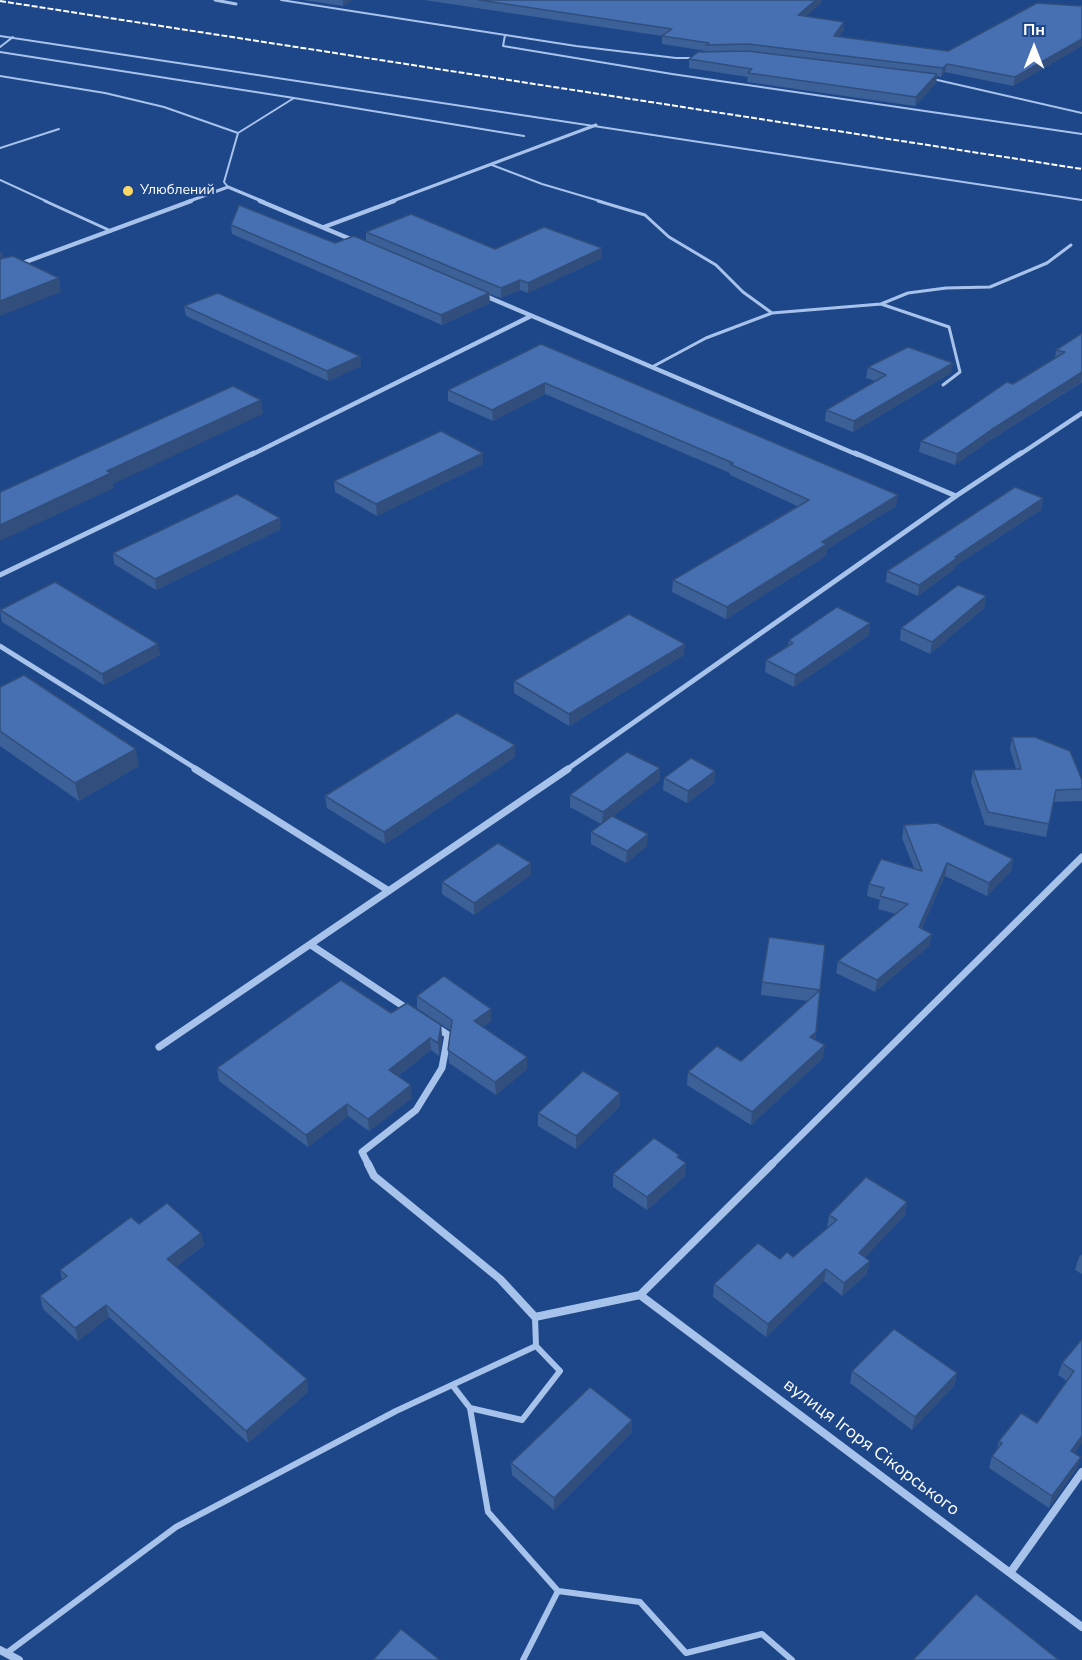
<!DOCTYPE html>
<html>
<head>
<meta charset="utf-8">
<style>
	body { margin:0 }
	#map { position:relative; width:1082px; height:1660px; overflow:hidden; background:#1e4789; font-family:"Nunito Sans",sans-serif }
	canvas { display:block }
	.north { position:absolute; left:1004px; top:18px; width:60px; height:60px; -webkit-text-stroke:4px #1e4789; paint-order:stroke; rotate:0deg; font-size:16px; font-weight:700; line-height:24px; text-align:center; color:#fff }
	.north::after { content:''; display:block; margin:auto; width:21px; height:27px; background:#fff; clip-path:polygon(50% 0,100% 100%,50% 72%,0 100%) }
</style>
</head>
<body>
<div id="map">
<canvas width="1082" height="1660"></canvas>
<div class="north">Пн</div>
</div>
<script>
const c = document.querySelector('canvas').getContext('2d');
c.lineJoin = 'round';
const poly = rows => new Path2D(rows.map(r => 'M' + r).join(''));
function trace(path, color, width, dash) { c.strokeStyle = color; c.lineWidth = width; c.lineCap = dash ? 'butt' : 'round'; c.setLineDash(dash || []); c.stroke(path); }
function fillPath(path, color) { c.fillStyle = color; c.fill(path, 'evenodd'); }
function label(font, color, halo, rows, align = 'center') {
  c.font = font + ' "Nunito Sans",sans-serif'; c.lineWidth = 5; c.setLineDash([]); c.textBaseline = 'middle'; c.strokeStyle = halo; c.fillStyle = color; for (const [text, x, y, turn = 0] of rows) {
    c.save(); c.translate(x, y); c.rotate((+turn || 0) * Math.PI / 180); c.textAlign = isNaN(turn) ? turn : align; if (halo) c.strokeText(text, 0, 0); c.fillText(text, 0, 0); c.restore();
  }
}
trace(poly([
	[281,0,576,46,676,58,695,58],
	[505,35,503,46,672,74,1082,134],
	[0,36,1082,200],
	[0,47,13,37],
	[0,52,294,98,238,133],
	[0,76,105,93,164,107,238,133,224,182,228,187],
	[933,79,1082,113],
	[294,98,524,136],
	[0,148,59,129],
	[492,165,542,184,603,202],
	[0,180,48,202]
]), '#a8c3eb', 2);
trace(poly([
	[45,201,111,231],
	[598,201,645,215,669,237,716,265,743,292,772,313],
	[881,304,908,293,946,288,990,287,1047,263,1071,245],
	[652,367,706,338,772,313,881,304,949,327,960,372,943,385]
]), '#a8c3eb', 3);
trace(poly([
	[453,1386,470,1408,522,1420,560,1371,536,1346],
	[470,1408,488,1512,558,1591,640,1602,686,1653,762,1634,792,1660],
	[8,1652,176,1527,396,1411,536,1346,535,1317],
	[523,1660,558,1591]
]), '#a8c3eb', 6);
trace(poly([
	[215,0,236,4],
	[187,202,228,187,264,202],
	[390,202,596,125]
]), '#a8c3eb', 3);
trace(poly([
	[260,201,355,241],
	[324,227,394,201],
	[20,264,191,201],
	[483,295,858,455],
	[251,455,531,316],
	[1019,455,1082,413]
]), '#a8c3eb', 4.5);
trace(poly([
	[855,453,956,496],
	[0,575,254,453],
	[0,646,198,770],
	[566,770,956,496,1021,453]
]), '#a8c3eb', 5);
trace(poly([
	[195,769,389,891],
	[311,945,409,1010],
	[159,1047,568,769],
	[369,1166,362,1152,416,1110,442,1068,448,1035,436,1027],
	[770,1166,1082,857]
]), '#a8c3eb', 7);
trace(poly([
	[368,1164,374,1176,500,1279,535,1317,640,1295,772,1164],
	[640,1295,1082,1627],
	[1010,1573,1082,1472],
	[0,1650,19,1660]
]), '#a8c3eb', 8);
trace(poly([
	[0,1,1082,169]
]), '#fff', 2, [6, 2]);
fillPath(poly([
	[303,0,353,0,343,6],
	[424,0,822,0,822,2,806,16,844,30,839,36,948,51,1082,6,1082,46,1013,86,945,72,941,77,937,76,936,83,915,106,747,82,748,77,689,68,689,59,706,51,662,44,662,36],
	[231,225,335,243,366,241,366,232,495,249,602,258,528,293,520,290,501,298,489,294,490,303,442,325,232,234],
	[184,306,360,356,361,366,328,381,186,316],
	[1082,333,1082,382,989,441,955,465,919,452,921,441,1055,358,1056,350],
	[541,344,896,506,827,549,826,556,726,619,672,592,673,580,797,506,730,475,730,473,545,394,493,421,448,401,448,390],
	[868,367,951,373,853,432,825,421,826,410,875,381,866,378],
	[483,453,483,464,377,516,335,492,334,481],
	[1043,498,1041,510,955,566,955,569,918,596,886,582,887,571],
	[281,529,156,590,114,564,113,553],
	[986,596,984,608,930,654,900,640,901,628],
	[0,610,158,644,160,655,104,685,2,622],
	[870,623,869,635,794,687,765,672,766,660,788,646,789,640],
	[684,655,569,726,514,693,514,681],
	[0,687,139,766,79,801,0,746],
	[1012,737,1082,780,1082,801,1053,802,1046,837,985,825,971,782,973,770,1016,769,1010,749],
	[515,757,385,844,327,808,325,796],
	[715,771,714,783,687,803,663,790,664,778],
	[660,780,613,816,647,846,626,863,591,844,591,832,601,824,570,807,570,795],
	[904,825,1013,859,1011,871,987,896,945,876,922,928,932,934,929,946,875,992,836,973,838,961,896,914,878,909,880,900,867,896,869,884,914,868,902,838],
	[531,863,531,875,474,915,442,894,442,882],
	[825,945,815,1040,823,1058,751,1125,687,1085,688,1072,741,1061,808,1001,761,995,762,982],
	[417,996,491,1021,483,1027,527,1069,496,1095,449,1063,448,1050,451,1031,417,1008],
	[441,1025,442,1038,439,1056,431,1050,398,1076,412,1098,369,1131,348,1116,308,1147,219,1081,217,1068],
	[620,1106,576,1149,538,1126,538,1113],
	[679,1159,686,1163,685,1176,647,1210,613,1187,613,1174],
	[907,1202,905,1215,865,1257,867,1274,842,1296,824,1281,766,1337,713,1297,714,1284,780,1259,793,1257,827,1228,829,1215],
	[139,1224,201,1233,204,1245,176,1267,307,1379,308,1392,248,1443,109,1317,78,1341,43,1309,40,1296,62,1279,60,1270],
	[1082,1254,1082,1274,1075,1270,1079,1257],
	[1082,1339,1075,1453,1081,1457,1077,1468,1049,1508,989,1468,992,1456,997,1449,999,1441,1037,1423,1067,1381,1058,1375,1062,1363],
	[852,1371,957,1373,954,1386,912,1430,850,1383],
	[632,1420,632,1432,554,1510,512,1475,511,1463]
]), '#3c6098');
fillPath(poly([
	[343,0,353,0,343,6],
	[816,0,822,0,822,2,798,24,798,15],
	[844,22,844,30,833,44,834,36],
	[1082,39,1082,46,1013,86,1015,77],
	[947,64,945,72,941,77,943,68],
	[937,74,936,83,915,106,916,97],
	[602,248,602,258,528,293,528,283],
	[2,251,5,265,0,267,0,252],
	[59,278,61,292,0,316,0,301],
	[520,280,520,290,501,298,501,288],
	[489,293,490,303,442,325,441,315],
	[360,356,361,366,328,381,327,371],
	[953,363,951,373,853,432,854,421],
	[1082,372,1081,382,989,441,955,465,957,454,991,430],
	[545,383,545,394,493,421,492,410],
	[261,400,263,414,113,484,114,488,0,541,0,525,107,471],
	[483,453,483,464,377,516,376,504],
	[898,495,896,506,827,549,826,556,726,619,727,607,822,542],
	[1043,498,1041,510,955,566,955,569,918,596,919,585,955,557],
	[280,518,281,529,156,590,155,579],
	[986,596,984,608,930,654,932,642],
	[870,623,869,635,794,687,795,675],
	[158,644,160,655,104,685,102,674],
	[685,644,684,655,569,726,569,714],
	[515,745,515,757,385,844,384,832],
	[136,749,139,766,79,801,75,783],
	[660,768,660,780,602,825,603,812],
	[715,771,714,783,687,803,688,791],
	[648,834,647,846,626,863,627,851],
	[1013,859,1011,871,987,896,989,883],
	[531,863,531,875,474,915,474,903],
	[947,863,945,876,917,939,919,927],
	[932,934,929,946,875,992,877,980],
	[491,1009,491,1021,474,1034,474,1021],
	[441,1025,442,1038,439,1056,438,1043],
	[816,1032,814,1045,810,1037],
	[430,1038,431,1050,390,1082,389,1070],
	[825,1045,823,1058,751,1125,752,1112],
	[527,1057,527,1069,496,1095,495,1082],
	[411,1085,412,1098,369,1131,368,1119],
	[620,1093,620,1106,576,1149,576,1136],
	[347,1104,348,1116,308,1147,306,1135],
	[686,1163,685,1176,647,1210,647,1197],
	[907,1202,905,1215,857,1266,859,1253],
	[201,1233,204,1245,169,1272,167,1259],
	[870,1261,867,1274,842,1296,844,1283],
	[826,1269,824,1281,766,1337,768,1324],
	[106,1305,109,1317,78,1341,75,1328],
	[957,1373,954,1386,912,1430,915,1417],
	[307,1379,308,1392,248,1443,246,1431],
	[632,1420,632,1432,554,1510,554,1498],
	[1082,1436,1082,1443,1068,1462,1071,1451],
	[1081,1457,1077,1468,1049,1508,1052,1496]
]), '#314e7c');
const building = poly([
	[479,0,816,0,798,15,844,22,834,36,948,51,1037,3,1082,6,1082,39,1015,77,947,64,943,68,748,44,706,45,709,43,662,36,672,29,479,0],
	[747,51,937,74,916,97,748,73,752,69,689,59,698,52,747,51],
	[239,205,335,243,354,236,489,293,441,315,231,225,239,205],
	[411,214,495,249,544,227,602,248,528,283,520,280,501,288,366,232,411,214],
	[13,256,59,278,0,301,0,259,13,256],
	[218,293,360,356,327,371,184,306,218,293],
	[1082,333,1082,372,991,430,957,454,921,441,1007,382,1013,384,1065,352,1056,350,1082,333],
	[541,344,898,495,822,542,827,544,727,607,673,580,809,500,730,464,733,463,545,383,492,410,448,390,541,344],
	[908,347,953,363,854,421,826,410,886,375,868,367,908,347],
	[233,386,261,400,107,471,111,473,0,525,0,492,233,386],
	[441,431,483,453,376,504,334,481,441,431],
	[1015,487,1043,498,955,557,957,558,919,585,887,571,1015,487],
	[237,494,280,518,155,579,113,553,237,494],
	[55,582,158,644,102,674,0,610,55,582],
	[958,585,986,596,932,642,901,628,958,585],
	[837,607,870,623,795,675,766,660,793,643,789,640,837,607],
	[629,614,685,644,569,714,514,681,629,614],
	[24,675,136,749,75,783,0,731,0,687,24,675],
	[457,713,515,745,384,832,325,796,457,713],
	[1012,737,1035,737,1070,751,1082,780,1082,789,1056,790,1049,824,988,812,973,770,1021,769,1012,737],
	[627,752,660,768,603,812,570,795,627,752],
	[691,758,715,771,688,791,664,778,691,758],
	[612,816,648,834,627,851,591,832,612,816],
	[937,823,1013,859,989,883,947,863,919,927,932,934,877,980,838,961,908,904,880,896,884,888,869,884,881,859,922,871,904,825,937,823],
	[498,843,531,863,474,903,442,882,498,843],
	[769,937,825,945,820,990,762,982,769,937],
	[444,976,491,1009,474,1021,527,1057,495,1082,448,1050,452,1020,417,996,444,976],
	[341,980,391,1013,407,1003,441,1025,438,1043,430,1038,389,1070,411,1085,368,1119,347,1104,306,1135,217,1068,341,980],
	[820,990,816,1032,810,1037,825,1045,752,1112,688,1072,717,1046,741,1061,820,990],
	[583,1071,620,1093,576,1136,538,1113,583,1071],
	[654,1138,679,1155,677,1157,686,1163,647,1197,613,1174,654,1138],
	[866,1177,907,1202,859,1253,870,1261,844,1283,826,1269,768,1324,714,1284,758,1243,780,1259,787,1252,793,1257,837,1220,829,1215,866,1177],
	[167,1203,201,1233,167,1259,307,1379,246,1431,106,1305,75,1328,40,1296,67,1276,60,1270,131,1217,139,1224,167,1203],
	[894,1329,957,1373,915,1417,852,1371,894,1329],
	[1082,1339,1082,1436,1071,1451,1081,1457,1052,1496,992,1456,1002,1443,999,1441,1021,1413,1037,1423,1074,1371,1062,1363,1082,1339],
	[590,1387,632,1420,554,1498,511,1463,590,1387],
	[976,1594,1059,1660,913,1660,976,1594],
	[401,1629,440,1660,373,1660,401,1629]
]);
fillPath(building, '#4670b1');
trace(building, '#314e7c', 1.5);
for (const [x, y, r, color] of [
	[128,191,6,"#fad767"]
]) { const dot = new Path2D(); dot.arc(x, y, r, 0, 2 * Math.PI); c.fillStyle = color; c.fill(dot); trace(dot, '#1e4789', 2); }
label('14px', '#fff', '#1e4789', [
	["Улюблений",140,191]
], 'left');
label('18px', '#fff', '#1e4789', [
	["вулиця Ігоря Сікорського",871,1448,37]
]);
</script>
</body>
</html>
